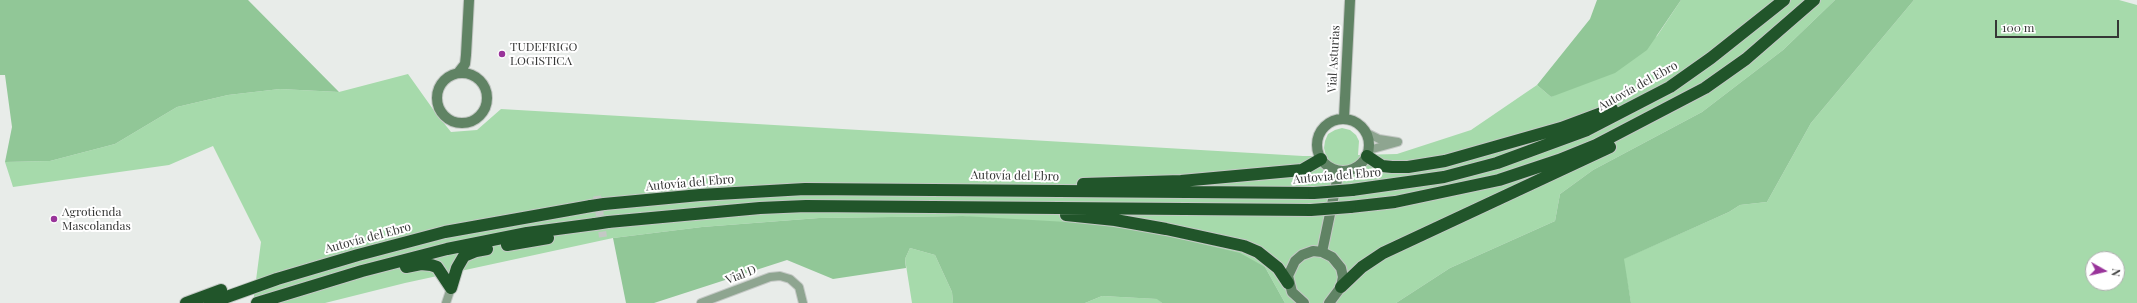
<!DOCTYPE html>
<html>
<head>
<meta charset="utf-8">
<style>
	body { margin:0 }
	#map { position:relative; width:2137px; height:303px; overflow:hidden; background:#e8ece9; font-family:"Playfair Display",serif }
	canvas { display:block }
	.north { position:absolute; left:2085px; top:251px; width:40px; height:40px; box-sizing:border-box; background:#fff; border:1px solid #afafaf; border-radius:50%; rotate:98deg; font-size:11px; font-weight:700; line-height:16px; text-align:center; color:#363736 }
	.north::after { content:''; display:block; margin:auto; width:14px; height:18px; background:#99349a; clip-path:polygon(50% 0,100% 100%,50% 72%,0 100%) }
	.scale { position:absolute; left:1995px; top:20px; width:124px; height:18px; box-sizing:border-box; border:2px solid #363736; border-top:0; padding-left:5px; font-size:12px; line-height:14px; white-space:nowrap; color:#363736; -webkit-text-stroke:3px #fff; paint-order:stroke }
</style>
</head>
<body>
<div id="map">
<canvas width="2137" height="303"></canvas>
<div class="north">N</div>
<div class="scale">100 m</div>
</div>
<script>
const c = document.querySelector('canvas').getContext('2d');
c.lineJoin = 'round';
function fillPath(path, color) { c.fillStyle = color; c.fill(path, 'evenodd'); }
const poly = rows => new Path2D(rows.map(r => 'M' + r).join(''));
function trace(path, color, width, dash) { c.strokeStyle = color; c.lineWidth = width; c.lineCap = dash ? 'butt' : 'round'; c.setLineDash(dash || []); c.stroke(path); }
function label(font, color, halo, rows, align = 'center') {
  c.font = font + ' "Playfair Display",serif'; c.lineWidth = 4; c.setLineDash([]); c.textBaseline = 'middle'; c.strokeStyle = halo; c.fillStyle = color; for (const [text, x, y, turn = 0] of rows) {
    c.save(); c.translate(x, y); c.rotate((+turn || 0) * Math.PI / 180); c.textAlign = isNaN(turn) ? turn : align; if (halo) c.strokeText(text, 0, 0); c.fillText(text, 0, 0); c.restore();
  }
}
fillPath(poly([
	[1681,0,1835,0,1783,50,1702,112,1593,170,1560,194,1555,221,1450,268,1396,303,1285,303,1265,267,963,216,819,218,702,227,613,238,405,283,325,303,253,303,261,242,213,146,169,165,13,187,5,162,50,161,115,144,177,107,228,95,280,89,339,92,408,74,435,112,451,132,477,130,501,109,1303,156,1326,156,1324,148,1325,141,1328,134,1335,130,1342,128,1350,130,1356,135,1359,141,1358,155,1397,154,1471,130,1537,85,1551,97,1657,36],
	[1914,0,2119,0,2137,5,2137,303,1631,303,1623,259,1729,212,1740,205,1767,202,1811,123],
	[2093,259,2117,259,2117,283,2093,283],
	[910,248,935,255,952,292,953,303,912,303,905,259],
	[1102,296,1158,299,1162,303,1085,303]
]), '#a6daab');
fillPath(poly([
	[0,0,248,0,339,92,280,89,228,95,177,107,115,144,50,161,5,162,12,127,5,75,0,75],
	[1597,0,1681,0,1647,50,1615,73,1551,97,1537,85,1590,19],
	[1835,0,1914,0,1811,123,1767,202,1740,205,1729,212,1624,259,1631,303,1396,303,1450,268,1555,221,1560,194,1593,170,1702,112,1783,50],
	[963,216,1084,223,1151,232,1240,253,1265,267,1285,303,1162,303,1157,299,1102,296,1085,303,953,303,952,292,935,255,910,248,905,259,906,268,833,279,787,260,654,303,626,303,613,238,702,227,819,218]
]), '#91c797');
trace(poly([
	[597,196,603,237]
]), '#c4c8c5', 8, [8, 4]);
const street = poly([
	[1367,133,1379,139,1398,142,1369,150],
	[446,303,451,288],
	[701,303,770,277,780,276,790,279,799,287,803,303]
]);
const secondary = poly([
	[458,73,465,64,466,55,469,0],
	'437 98a25 25 0 1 1 50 0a25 25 0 1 1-50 0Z',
	[1344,118,1350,0],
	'1317 145a26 26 0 1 1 52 0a26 26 0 1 1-52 0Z',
	[1322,252,1339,171],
	[1304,303,1292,292,1288,276,1295,261,1302,255,1313,251,1322,252,1332,257,1341,268,1343,277,1341,287,1329,303]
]);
const highway = poly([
	[1367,156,1382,166,1392,167,1408,167,1445,161,1561,128,1612,109],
	[1083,184,1181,181,1302,170,1321,159],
	[1352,190,1444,177,1497,163,1587,130,1670,87,1711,58,1784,0],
	[604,204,700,195,805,189,1314,193],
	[1350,207,1395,202,1499,180,1559,160,1596,145,1705,88,1746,59,1814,0],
	[1066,215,1115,220,1166,229,1244,246,1258,252,1278,268,1288,283],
	[608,222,760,208,806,206,1311,210],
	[507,245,548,238],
	[406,267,421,264,431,265,437,267,451,288],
	[1341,287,1362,267,1383,253,1610,147],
	[451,288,457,268,464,256,476,251,487,249],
	[186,303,221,290],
	[210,303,277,279,358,255,445,232,591,206],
	[257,303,362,271,447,249,527,233,595,224]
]);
trace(street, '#c4c8c5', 10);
trace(secondary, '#c4c8c5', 12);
trace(highway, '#c4c8c5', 14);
trace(street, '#8ea590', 8);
trace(secondary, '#608364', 10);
trace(highway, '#21552a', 12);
const highwayBridge = poly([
	[1314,193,1352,190],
	[591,206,604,204],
	[1311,210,1350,207],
	[595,224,608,222]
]);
trace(highwayBridge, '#c4c8c5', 14, []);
trace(highwayBridge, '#21552a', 12);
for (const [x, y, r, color] of [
	[502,54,4,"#99349a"],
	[54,219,4,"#99349a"]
]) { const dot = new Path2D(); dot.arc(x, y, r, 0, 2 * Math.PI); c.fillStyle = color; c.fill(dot); trace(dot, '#fff', 1.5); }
label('12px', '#363736', '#fff', [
	["TUDEFRIGO",510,47],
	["LOGISTICA",510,61],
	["Agrotienda",62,212],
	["Mascolandas",62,226]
], 'left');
label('12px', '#363736', '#fff', [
	["Vial Asturias",1334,59,-87],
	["Autovía del Ebro",1638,86,-29],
	["Autovía del Ebro",1015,176,1],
	["Autovía del Ebro",1337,176,-5],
	["Autovía del Ebro",690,183,-5],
	["Autovía del Ebro",368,238,-15],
	["Vial D",741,275,-21]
]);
</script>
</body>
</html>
